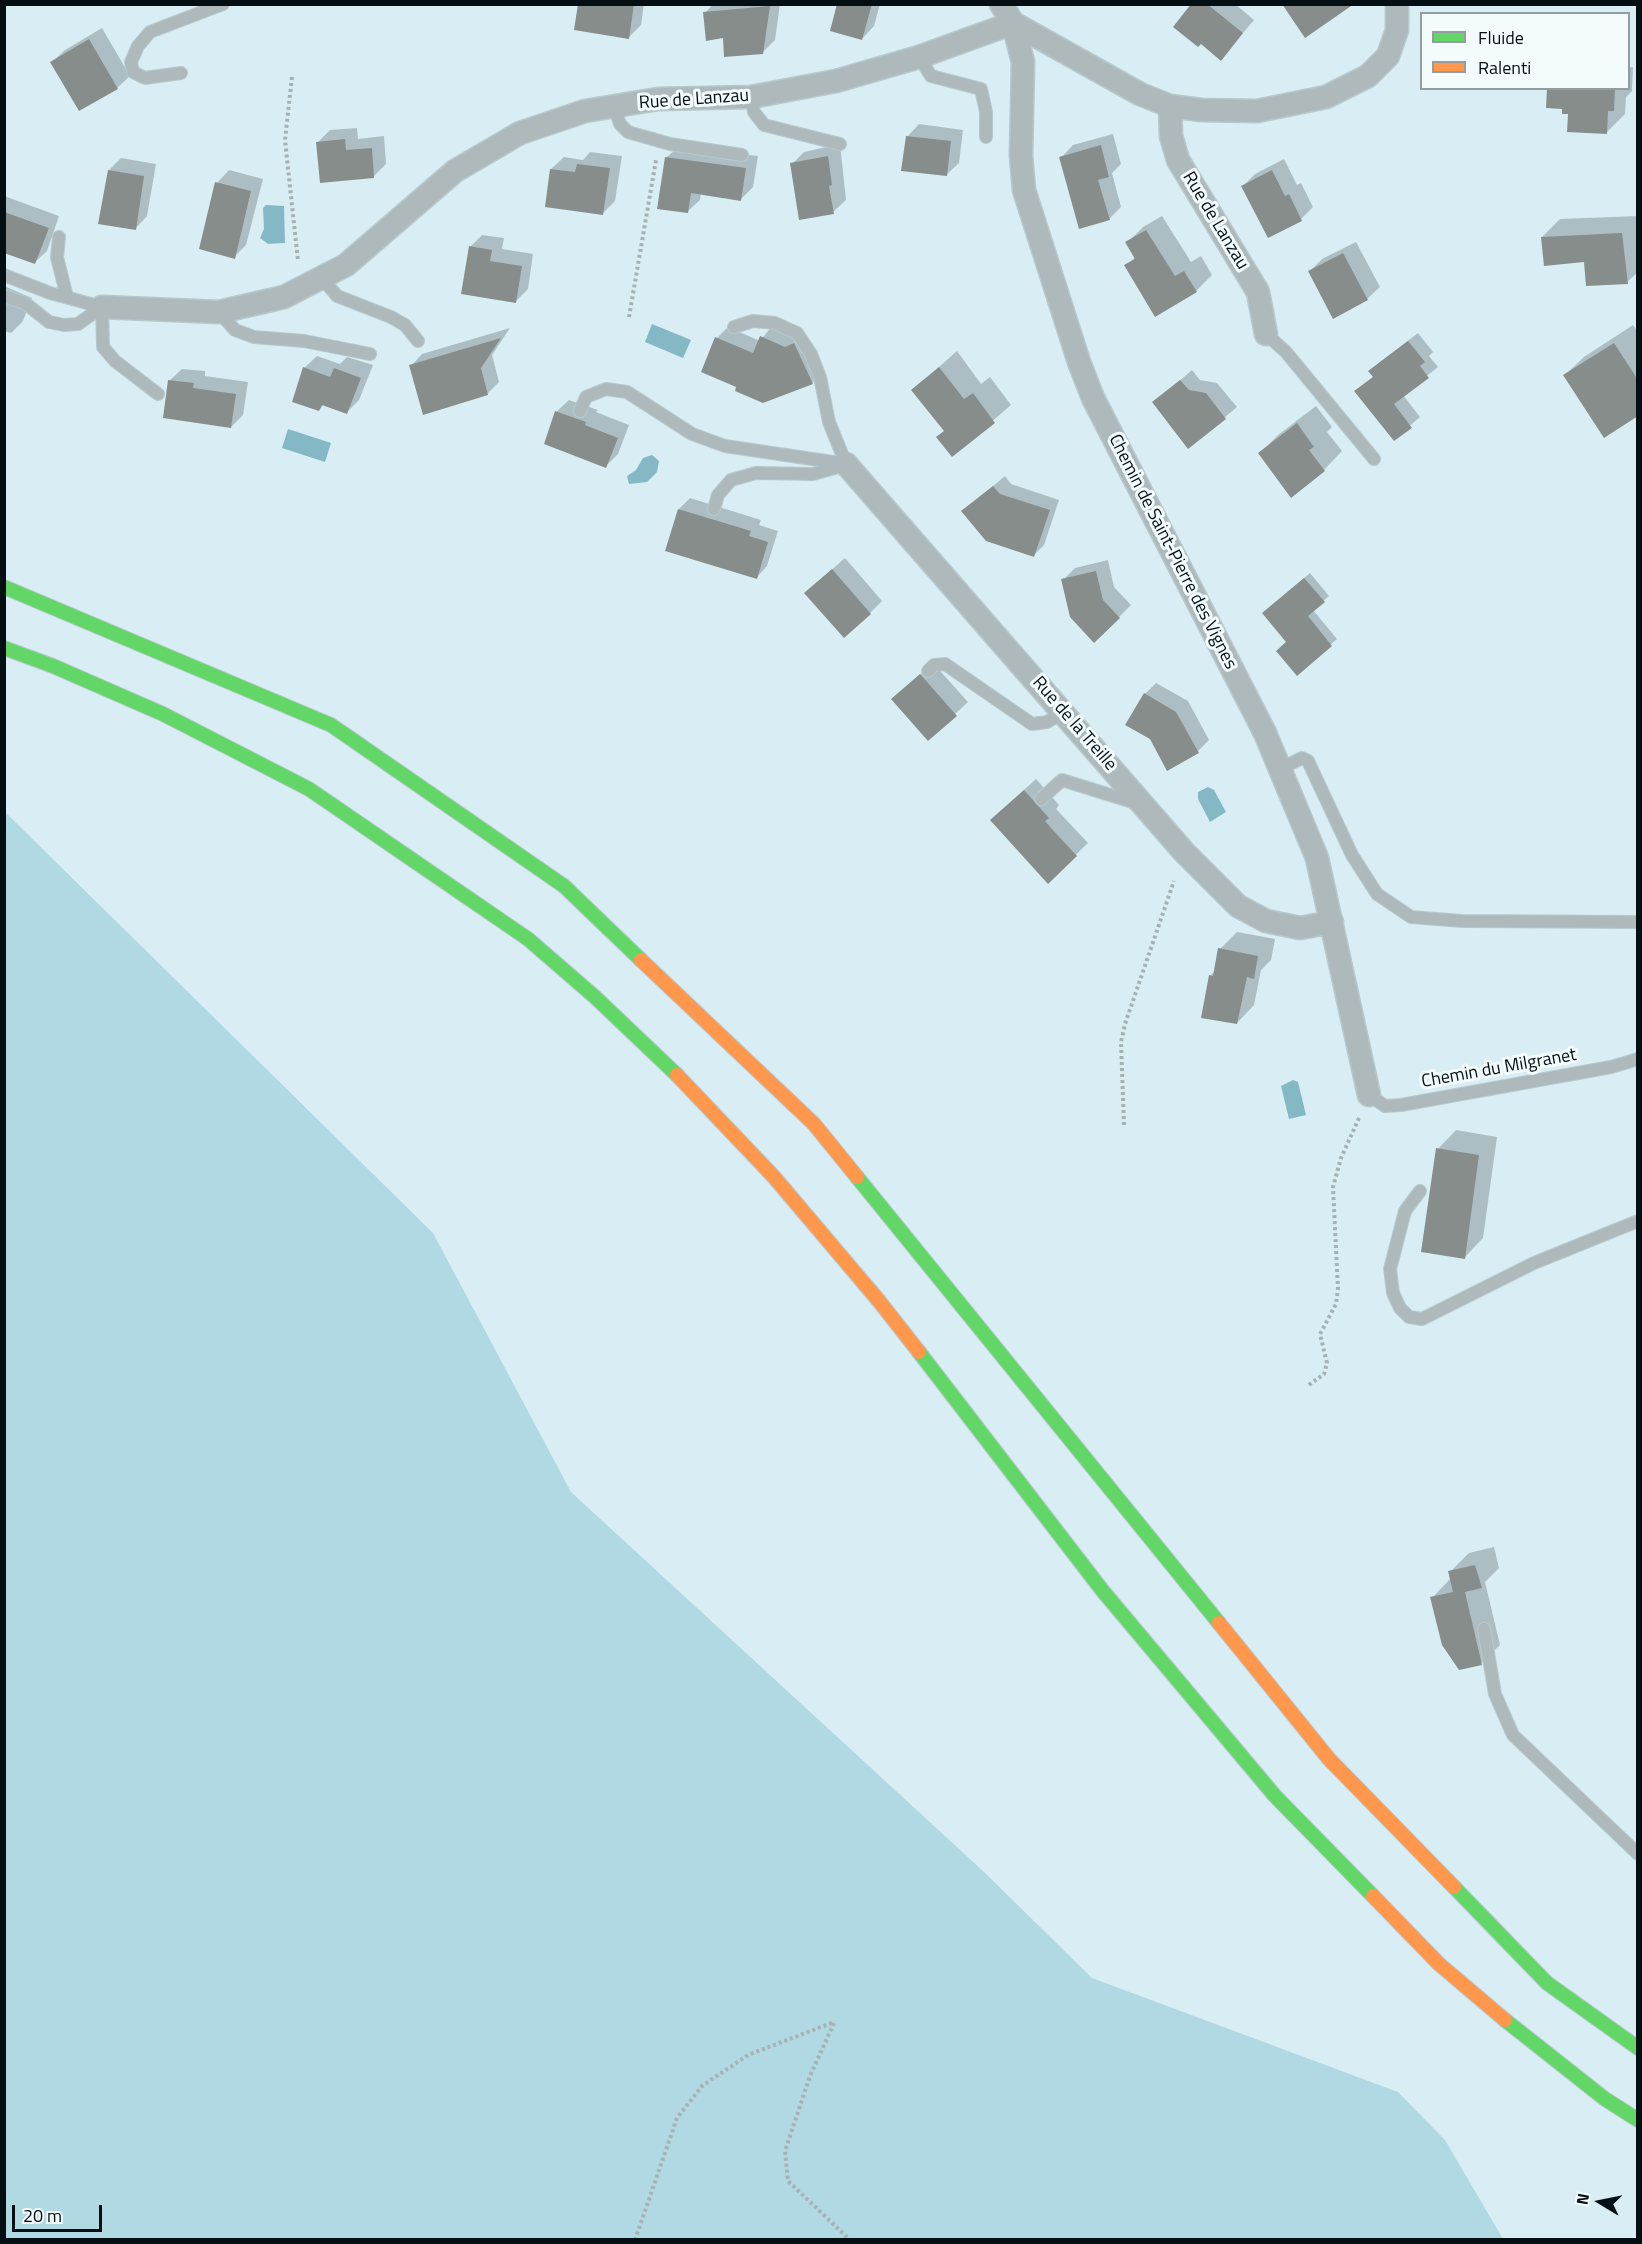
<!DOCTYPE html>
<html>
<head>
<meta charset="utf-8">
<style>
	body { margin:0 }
	#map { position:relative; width:1642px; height:2244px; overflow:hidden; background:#d8eef4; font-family:"Titillium Web",sans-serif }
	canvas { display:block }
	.frame { position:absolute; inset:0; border:6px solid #030f13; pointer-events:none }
	.legend { position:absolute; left:1420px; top:12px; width:210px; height:78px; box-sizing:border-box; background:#f3fbfd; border:2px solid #939d9f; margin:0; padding:8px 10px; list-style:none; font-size:18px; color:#030f13 }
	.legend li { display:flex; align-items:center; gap:12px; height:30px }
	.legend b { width:30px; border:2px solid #939d9f }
	.north { position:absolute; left:1570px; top:2172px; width:60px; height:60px; -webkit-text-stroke:4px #f3fbfd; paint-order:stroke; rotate:280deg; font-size:16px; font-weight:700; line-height:24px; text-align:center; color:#030f13 }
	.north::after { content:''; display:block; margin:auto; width:21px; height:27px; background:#030f13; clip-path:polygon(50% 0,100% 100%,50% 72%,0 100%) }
	.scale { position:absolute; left:12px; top:2205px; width:90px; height:27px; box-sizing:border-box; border:3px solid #030f13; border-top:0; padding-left:8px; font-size:18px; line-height:21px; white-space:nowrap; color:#030f13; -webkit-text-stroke:4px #f3fbfd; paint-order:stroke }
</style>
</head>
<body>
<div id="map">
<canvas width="1642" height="2244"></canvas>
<div class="frame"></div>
<ul class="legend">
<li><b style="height:8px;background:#63d668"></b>Fluide</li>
<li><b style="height:8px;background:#ff974d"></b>Ralenti</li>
</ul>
<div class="north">N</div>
<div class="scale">20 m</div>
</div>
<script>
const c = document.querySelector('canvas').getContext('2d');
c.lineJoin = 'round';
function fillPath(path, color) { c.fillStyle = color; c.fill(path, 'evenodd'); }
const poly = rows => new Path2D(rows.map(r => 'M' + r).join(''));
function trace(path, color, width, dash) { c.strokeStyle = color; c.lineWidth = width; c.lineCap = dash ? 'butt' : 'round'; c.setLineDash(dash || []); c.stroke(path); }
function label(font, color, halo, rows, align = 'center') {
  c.font = font + ' "Titillium Web",sans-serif'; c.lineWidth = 6; c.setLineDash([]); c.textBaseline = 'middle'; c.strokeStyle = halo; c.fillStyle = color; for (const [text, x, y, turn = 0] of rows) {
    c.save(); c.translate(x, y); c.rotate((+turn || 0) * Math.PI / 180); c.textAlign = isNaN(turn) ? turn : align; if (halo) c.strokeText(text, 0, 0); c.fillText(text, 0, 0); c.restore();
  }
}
fillPath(poly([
	[4,811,433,1233,571,1492,983,1871,1092,1978,1398,2092,1445,2140,1503,2239,5,2239]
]), '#b1d9e3');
fillPath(poly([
	[266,205,284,206,285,243,268,244,260,238,264,229,263,208],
	[652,324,691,340,683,358,645,342],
	[288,429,331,443,325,462,282,448],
	[652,455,659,461,657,472,647,482,629,484,627,476,636,470,643,458],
	[1208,787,1214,790,1226,812,1210,822,1198,799,1198,792],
	[1293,1080,1298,1082,1306,1115,1289,1119,1281,1086]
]), '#85b8c5');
fillPath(poly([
	[579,4,644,4,641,25,628,38],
	[713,4,780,4,775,40,762,53,724,37,705,13],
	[839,4,880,4,874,26,862,39],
	[1193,4,1235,4,1254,20,1221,59],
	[102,28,130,76,117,88,52,62,65,50],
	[1628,67,1633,67,1632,91,1626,97,1625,114,1606,133,1569,113,1564,88,1628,88],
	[919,124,963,130,959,163,946,175,907,137],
	[357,128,358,139,384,136,386,164,374,176,317,143,330,130],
	[1113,134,1121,164,1112,173,1121,207,1109,219,1061,158,1073,145],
	[840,144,846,200,833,212,792,164,804,152],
	[679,146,758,156,753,187,741,199,701,193,700,200,687,212,666,158],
	[590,152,622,156,615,201,603,213,551,169,564,157,583,160],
	[121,158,156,164,147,216,135,229,109,170],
	[1284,159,1297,185,1301,183,1313,207,1301,219,1243,186,1255,174],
	[229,170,263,179,246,245,234,257,217,183],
	[4,196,59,216,47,251,35,262,4,252],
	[1162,216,1191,262,1201,256,1212,275,1196,291,1126,266,1135,257,1127,243,1143,227],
	[1638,216,1638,272,1627,282,1542,237,1560,219],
	[482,235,504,238,502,249,533,254,528,289,516,301,470,247],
	[1356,242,1380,287,1367,299,1333,317,1310,271,1322,259],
	[4,286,32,298,23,321,11,333,4,331],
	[1633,325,1638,332,1638,414,1565,375,1584,357],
	[772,326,797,337,805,333,823,372,812,383,738,387,717,338,728,327,760,341],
	[510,328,492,355,499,382,487,394,411,366,422,354],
	[1418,333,1433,352,1429,356,1438,367,1403,395,1420,417,1394,439,1356,391,1374,376,1370,371,1380,362],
	[957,351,981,384,990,377,1011,405,953,455,945,430,913,390],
	[317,356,340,364,347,357,373,365,359,400,347,412,324,404,319,410,304,368],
	[182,369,205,371,205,376,248,382,243,415,231,427,169,381],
	[1192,370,1200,380,1217,383,1237,407,1189,447,1154,403],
	[569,400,598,410,596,412,629,425,618,454,606,466,556,412],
	[1316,406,1332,427,1327,432,1342,451,1324,470,1260,453,1278,435],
	[1005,476,1011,484,1059,500,1044,545,1034,555,963,511],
	[690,498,761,520,759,525,778,531,767,566,757,577,679,509],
	[845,558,882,601,870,613,819,581],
	[1108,560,1114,587,1131,605,1119,617,1063,580,1075,568],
	[1310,573,1329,596,1313,610,1337,639,1297,674,1288,642,1270,607],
	[933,663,968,702,928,739,893,699],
	[1156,683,1188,701,1209,740,1198,751,1151,738,1145,694],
	[1036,779,1059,805,1056,809,1088,843,1048,882,1003,809],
	[1237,932,1275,939,1271,960,1261,970,1254,1005,1237,1023,1210,976,1216,970,1220,949],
	[1456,1130,1497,1137,1483,1238,1465,1257,1438,1149],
	[1494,1547,1499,1568,1485,1582,1500,1645,1481,1663,1432,1598,1450,1579,1450,1572,1469,1553]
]), '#0003');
fillPath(poly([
	[578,4,634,4,629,39,574,30],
	[837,4,872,4,862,40,830,31],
	[1191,4,1207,4,1243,33,1221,61,1201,44,1198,47,1173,27],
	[1282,4,1354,4,1305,38],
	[770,6,763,54,724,57,723,38,706,41,703,12],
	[89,39,118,89,79,111,50,62],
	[1547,88,1615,88,1614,111,1608,111,1607,134,1567,132,1568,114,1562,114,1562,109,1546,108],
	[906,136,951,141,947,176,901,171],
	[345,139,346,150,372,148,374,178,320,183,316,142],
	[1101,145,1109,177,1098,180,1110,220,1079,229,1059,157],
	[828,156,832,185,829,186,834,214,799,220,790,163],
	[665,157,746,168,741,201,691,193,688,213,657,209],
	[577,164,610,168,603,215,545,207,550,169,575,172],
	[108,170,144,176,136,230,98,224],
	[1272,170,1285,196,1289,194,1302,221,1268,238,1241,186],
	[215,182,251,191,235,259,199,249],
	[4,212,49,228,35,264,4,253],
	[1146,230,1175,276,1184,271,1197,292,1155,317,1124,265,1135,259,1125,242],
	[1622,233,1628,284,1586,286,1584,262,1544,266,1541,237],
	[469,246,492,250,490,261,522,266,516,303,461,294],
	[1343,253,1368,300,1333,319,1308,271],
	[760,336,785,347,794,343,813,384,763,403,735,391,736,387,701,372,715,337,753,353],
	[501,338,481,368,488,395,423,415,409,365],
	[1408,341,1425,362,1420,366,1429,378,1394,404,1412,428,1394,441,1354,391,1373,377,1368,371],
	[1614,343,1638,380,1638,416,1604,438,1563,375],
	[303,367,330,377,334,368,361,378,347,414,322,405,319,411,292,402],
	[939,367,964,399,973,393,995,423,952,457,936,437,944,431,911,390],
	[168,380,194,383,193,388,236,394,231,428,163,418],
	[1180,380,1189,390,1206,393,1226,419,1188,449,1152,402],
	[555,411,586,422,585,425,618,438,606,468,544,444],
	[1297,423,1314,447,1309,450,1325,471,1291,498,1258,453],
	[993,486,1000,494,1050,510,1034,557,986,541,961,511],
	[678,509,751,531,749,536,768,542,757,579,665,551],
	[832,569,871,614,844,638,804,593],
	[1096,571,1103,600,1120,618,1094,643,1070,617,1061,579],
	[1304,578,1325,602,1308,616,1332,646,1297,676,1276,651,1286,642,1262,613],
	[920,674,957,716,928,741,891,699],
	[1144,693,1176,712,1199,753,1167,771,1150,739,1125,725],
	[1024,790,1049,818,1045,821,1051,828,1077,856,1048,884,990,820],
	[1218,948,1258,956,1254,979,1247,977,1237,1024,1201,1018,1209,975,1213,976],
	[1436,1148,1479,1155,1465,1259,1421,1252],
	[1475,1565,1482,1588,1465,1592,1482,1665,1459,1670,1442,1645,1430,1597,1453,1592,1448,1571]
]), '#868d8b');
const lane = poly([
	[919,57,931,76,981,89,986,112,986,137],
	[181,73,145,78,133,72,131,62,138,46,150,32,223,4],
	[751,97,754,112,764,125,840,144],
	[614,106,620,124,628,132,670,144,742,155],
	[59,237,57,257,67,297],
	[4,275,50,293,102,307],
	[322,278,337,296,391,317,405,325,418,341],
	[4,296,25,303,49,322,64,325,78,324,102,307],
	[102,307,103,347,115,361,158,394],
	[219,312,235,330,254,337,304,341,370,354],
	[734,327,753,321,775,323,797,333,811,354,820,377,829,422,846,464],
	[1266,334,1286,352,1374,459],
	[580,411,586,397,606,389,627,392,692,434,725,446,846,464],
	[714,509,718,495,731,480,756,473,813,474,842,466],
	[928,671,934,665,945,664,1032,724,1047,722,1064,712],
	[1280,769,1302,758,1308,761,1352,855,1377,894,1411,917,1462,921,1638,922],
	[1041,799,1062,780,1139,804],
	[1369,1095,1385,1106,1401,1105,1611,1067,1638,1059],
	[1420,1191,1405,1211,1390,1269,1393,1293,1400,1308,1409,1317,1422,1319,1534,1263,1638,1221],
	[1484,1629,1495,1694,1513,1735,1638,1854]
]);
const street = poly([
	[1001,4,1013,23,1023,62,1021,156,1024,190,1079,362,1093,398,1265,733,1317,858,1369,1095],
	[1170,106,1171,136,1178,160,1258,292,1266,334],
	[102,307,219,312,284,297,346,265,455,171,520,133,585,111,658,99,751,97,836,81,919,57,1013,23,1140,94,1170,106,1201,110,1257,111,1326,97,1368,76,1388,56,1397,30,1397,4],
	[846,464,1184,852,1238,906,1266,921,1300,928,1332,922]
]);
const fast = poly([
	[4,587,331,725,564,886,641,960],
	[4,648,53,666,163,714,309,789,528,939,595,997,677,1075],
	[857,1177,1219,1623],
	[919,1352,1102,1590,1275,1796,1373,1896],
	[1454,1887,1547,1983,1638,2048],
	[1505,2020,1605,2099,1638,2120]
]);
const slow = poly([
	[641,960,814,1124,857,1177],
	[677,1075,774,1177,879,1301,919,1352],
	[1219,1623,1329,1759,1454,1887],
	[1373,1896,1439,1964,1505,2020]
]);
trace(lane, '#b8c9cd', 14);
trace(street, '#b8c9cd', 25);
trace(fast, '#b8c9cd', 16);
trace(slow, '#b8c9cd', 16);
trace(poly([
	[292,77,285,140,298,261],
	[629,317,656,160],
	[1124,1125,1121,1042,1125,1024,1174,881],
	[1309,1385,1324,1374,1327,1363,1320,1334,1336,1304,1338,1289,1333,1187,1341,1158,1359,1118],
	[834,2023,810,2076,785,2151,788,2181,850,2240],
	[635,2240,677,2118,702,2086,748,2055,834,2022]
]), '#a5b1b4', 4, [3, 3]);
trace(lane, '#aeb9bc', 12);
trace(street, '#aeb9bc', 22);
trace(fast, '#63d668', 14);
trace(slow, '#ff974d', 14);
label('18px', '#030f13', '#f3fbfd', [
	["Rue de Lanzau",694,100,-4],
	["Rue de Lanzau",1215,221,59],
	["Chemin de Saint-Pierre des Vignes",1172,552,63],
	["Rue de la Treille",1074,724,49],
	["Chemin du Milgranet",1499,1069,-10]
]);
</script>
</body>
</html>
